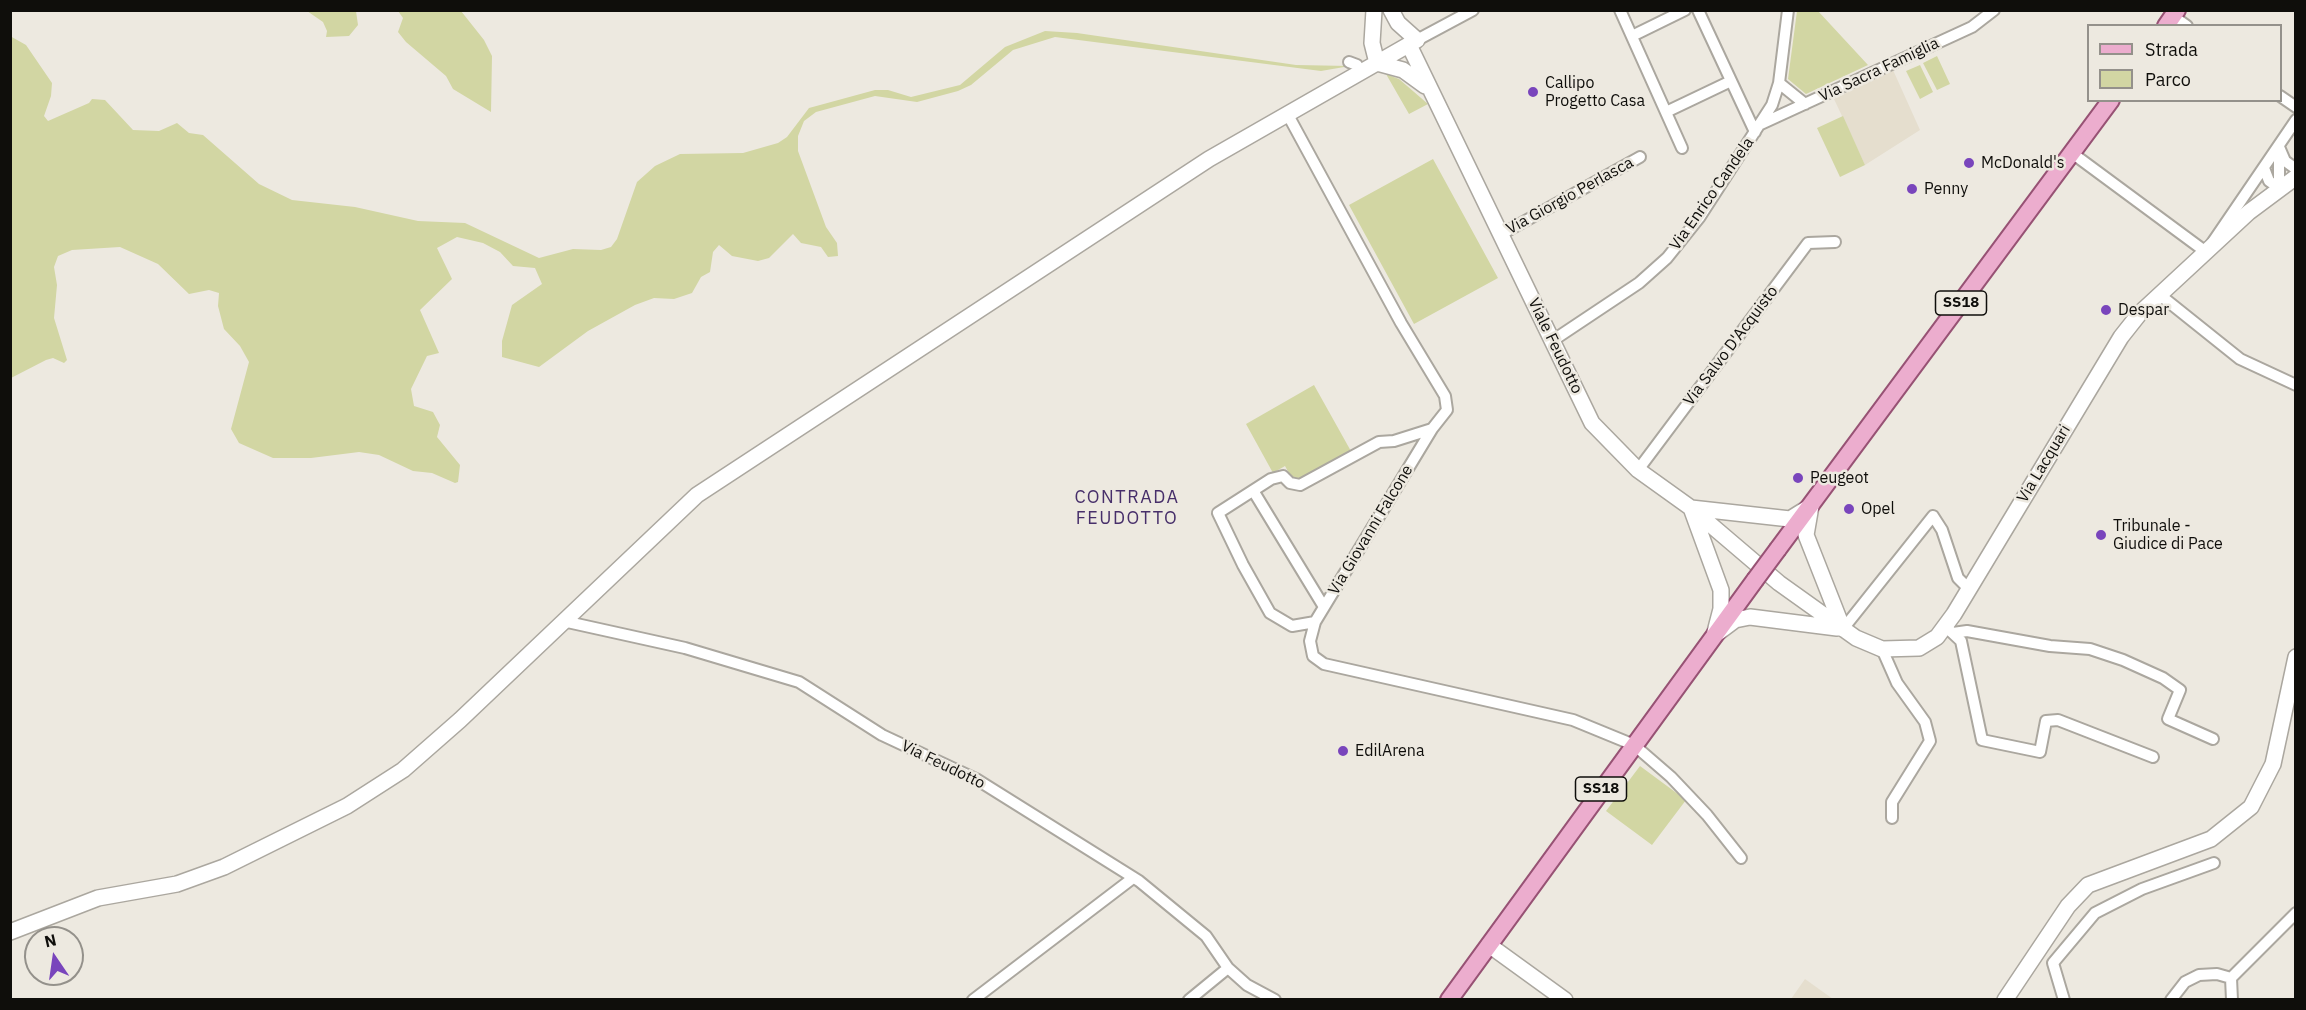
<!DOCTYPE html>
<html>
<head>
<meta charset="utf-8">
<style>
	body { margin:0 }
	#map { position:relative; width:2306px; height:1010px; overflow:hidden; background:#ede9e0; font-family:"IBM Plex Sans",sans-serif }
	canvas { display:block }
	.frame { position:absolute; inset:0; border:12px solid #0f0e0b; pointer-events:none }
	.legend { position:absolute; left:2087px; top:24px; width:195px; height:78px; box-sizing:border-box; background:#ede9e0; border:2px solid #94918b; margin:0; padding:8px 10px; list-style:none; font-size:18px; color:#0f0e0b }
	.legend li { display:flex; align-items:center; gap:12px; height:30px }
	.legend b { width:30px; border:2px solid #94918b }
	.north { position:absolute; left:24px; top:926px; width:60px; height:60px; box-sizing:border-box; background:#ede9e0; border:2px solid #94918b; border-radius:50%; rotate:347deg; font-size:16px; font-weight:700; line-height:24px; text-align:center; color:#0f0e0b }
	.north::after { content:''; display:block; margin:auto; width:21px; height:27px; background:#7945bc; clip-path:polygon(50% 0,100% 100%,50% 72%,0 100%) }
</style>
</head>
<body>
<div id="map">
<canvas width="2306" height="1010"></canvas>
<div class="frame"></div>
<ul class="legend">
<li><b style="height:8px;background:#ecadce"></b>Strada</li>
<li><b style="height:16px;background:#d2d6a3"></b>Parco</li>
</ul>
<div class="north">N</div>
</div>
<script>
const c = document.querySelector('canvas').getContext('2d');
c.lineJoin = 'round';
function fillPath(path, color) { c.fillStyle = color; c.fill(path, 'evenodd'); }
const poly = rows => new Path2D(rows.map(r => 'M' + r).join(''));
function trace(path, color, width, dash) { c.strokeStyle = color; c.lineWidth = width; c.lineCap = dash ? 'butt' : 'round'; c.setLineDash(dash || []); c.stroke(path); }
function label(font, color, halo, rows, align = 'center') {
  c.font = font + ' "IBM Plex Sans",sans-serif'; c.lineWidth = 5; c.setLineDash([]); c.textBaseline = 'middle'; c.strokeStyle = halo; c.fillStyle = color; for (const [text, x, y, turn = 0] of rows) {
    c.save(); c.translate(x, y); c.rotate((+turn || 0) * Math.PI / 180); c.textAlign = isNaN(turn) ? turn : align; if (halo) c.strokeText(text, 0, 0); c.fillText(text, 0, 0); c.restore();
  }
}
fillPath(poly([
	[1893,70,1920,130,1865,165,1834,99],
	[1805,979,1833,999,1791,999]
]), '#e5dece');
fillPath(poly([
	[307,11,356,11,358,25,349,36,326,37,327,31,323,22],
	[398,11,461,11,484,40,492,56,491,112,453,89,446,76,406,42,398,32,403,18],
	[1797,11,1818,11,1868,65,1806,94,1788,79],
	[1045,31,1077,33,1296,65,1350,66,1321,71,1055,37,1013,50,971,85,958,91,917,102,875,96,816,112,804,121,798,136,798,151,826,227,837,243,838,256,828,257,821,247,801,243,793,234,769,258,758,261,732,256,719,245,713,252,710,272,701,277,692,293,674,299,654,298,635,305,588,331,539,367,502,357,502,341,512,305,542,284,535,268,513,266,500,252,483,243,457,237,437,248,452,279,420,310,439,353,427,356,411,389,414,406,433,412,440,425,437,437,460,465,458,482,455,483,432,473,413,471,379,455,359,452,311,458,273,458,239,443,231,429,249,362,240,346,224,329,218,306,219,293,209,290,189,294,158,264,120,247,72,250,58,256,54,267,57,285,54,318,67,360,64,363,53,358,46,360,11,378,10,36,26,45,52,83,51,96,44,116,48,121,89,103,92,99,105,100,133,130,159,131,177,123,189,133,203,135,259,184,292,200,355,207,418,221,465,223,539,258,573,249,601,250,611,247,617,239,637,182,655,166,680,154,743,153,778,143,787,137,809,108,875,90,888,90,911,97,960,85,1005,47],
	[1937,56,1950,84,1937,90,1923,63],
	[1920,65,1933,92,1920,99,1906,71],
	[1386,74,1399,79,1428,104,1409,114],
	[1843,116,1865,165,1840,177,1817,128],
	[1433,159,1498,278,1414,324,1349,205],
	[1314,385,1352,453,1298,481,1291,477,1285,466,1273,473,1246,424],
	[1640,766,1686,800,1652,845,1606,811]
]), '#d2d6a3');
const street = poly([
	[1620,10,1682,148],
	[1698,10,1755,132],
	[2173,16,2187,26],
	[1632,36,1685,10],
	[1417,40,1473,10],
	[1349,62,1357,65,1361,73],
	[1779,83,1805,104],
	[2280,96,2296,107],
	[1666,112,1731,81],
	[1288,115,1401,323,1445,396,1447,410,1432,429,1315,622,1310,641,1313,656,1324,664,1573,720,1634,745,1671,777,1707,815,1741,858],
	[1761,124,1972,27,1994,10],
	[2279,147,2285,161,2296,169],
	[2072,153,2206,252,2296,120],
	[2264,168,2269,181,2279,188,2279,147],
	[1500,235,1640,157],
	[2160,295,2240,359,2296,385],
	[1552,341,1639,283,1667,258,1699,218,1772,105,1779,83,1788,10],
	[1638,470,1808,243,1835,242],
	[1254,492,1324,607],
	[563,621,685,648,799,682,882,735,976,779,1139,881,1206,936,1228,968,1247,985,1275,1000],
	[1315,622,1292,626,1270,613,1243,565,1218,513,1271,479,1283,476,1290,483,1300,485,1379,442,1394,441,1432,429],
	[1945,626,1961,641,1982,740,2040,752,2046,721,2058,720,2153,757],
	[1843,629,1933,516,1942,530,1958,578,1969,589],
	[1953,633,1967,631,2050,646,2090,649,2123,660,2163,678,2180,690,2168,719,2213,739],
	[1882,649,1897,683,1925,722,1930,741,1892,802,1892,818],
	[2231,978,2296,913],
	[2231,978,2232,1000],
	[973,1000,1133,878],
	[1189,1000,1228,968],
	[2064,1000,2053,963,2095,913,2142,889,2214,863],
	[2171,1000,2185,982,2199,975,2217,974,2231,978]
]);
const secondary = poly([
	[1374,10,1372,43,1377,63,1403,70,1425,86],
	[1409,45,1592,423,1638,470,1691,508,1779,583,1856,638,1882,649,1919,648,1937,637,1954,614,2121,337,2140,313,2249,212,2296,177],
	[1811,506,1806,535,1843,629],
	[1715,632,1721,609,1721,590,1691,508,1790,519,1806,509],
	[1719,632,1735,620,1750,617,1837,628],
	[10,932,98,898,177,884,224,867,347,806,403,770,460,720,697,495,1209,159,1417,40,1398,23,1391,10],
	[1489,945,1565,1000],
	[2005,1000,2068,906,2088,885,2211,839,2251,807,2273,764,2296,657]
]);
const primary = poly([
	[2166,26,2177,10],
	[1778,549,2111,100],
	[1449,1000,1755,580]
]);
trace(street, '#aba79f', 14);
trace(secondary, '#aba79f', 18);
trace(primary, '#975274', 20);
trace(street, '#fff', 10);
trace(secondary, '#fff', 15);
trace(primary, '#ecadce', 16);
const primaryBridge = poly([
	[1755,580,1778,549]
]);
trace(primaryBridge, '#975274', 20, []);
trace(primaryBridge, '#ecadce', 16);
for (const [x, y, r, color] of [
	[1533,92,6,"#7945bc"],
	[1969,163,6,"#7945bc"],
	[1912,189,6,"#7945bc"],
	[2106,310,6,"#7945bc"],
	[1798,478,6,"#7945bc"],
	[1849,509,6,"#7945bc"],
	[2101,535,6,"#7945bc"],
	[1343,751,6,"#7945bc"]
]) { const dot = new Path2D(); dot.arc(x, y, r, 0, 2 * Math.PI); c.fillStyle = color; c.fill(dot); trace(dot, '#ede9e0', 2); }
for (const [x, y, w] of [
	[1961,303,51],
	[1601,789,51]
]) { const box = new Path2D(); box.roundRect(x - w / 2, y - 12, w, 24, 4.5); c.fillStyle = '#ede9e0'; c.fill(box); trace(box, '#0f0e0b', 1.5); }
label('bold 15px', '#0f0e0b', null, [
	["SS18",1961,303],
	["SS18",1601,789]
]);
label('16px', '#0f0e0b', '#ede9e0', [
	["Via Sacra Famiglia",1879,70,-25],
	["Via Enrico Candela",1712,194,-55],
	["Via Giorgio Perlasca",1570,196,-29],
	["Viale Feudotto",1555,346,64],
	["Via Salvo D'Acquisto",1731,346,-53],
	["Via Lacquari",2044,464,-59],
	["Via Giovanni Falcone",1371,530,-59],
	["Via Feudotto",943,765,26]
]);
label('16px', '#0f0e0b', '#ede9e0', [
	["Callipo",1545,83],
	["Progetto Casa",1545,101],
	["McDonald's",1981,163],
	["Penny",1924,189],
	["Despar",2118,310],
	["Peugeot",1810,478],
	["Opel",1861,509],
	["Tribunale -",2113,526],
	["Giudice di Pace",2113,544],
	["EdilArena",1355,751]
], 'left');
c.letterSpacing = '1.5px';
label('18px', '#472f6a', '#ede9e0', [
	["CONTRADA",1127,498],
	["FEUDOTTO",1127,519]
]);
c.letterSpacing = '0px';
</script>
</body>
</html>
